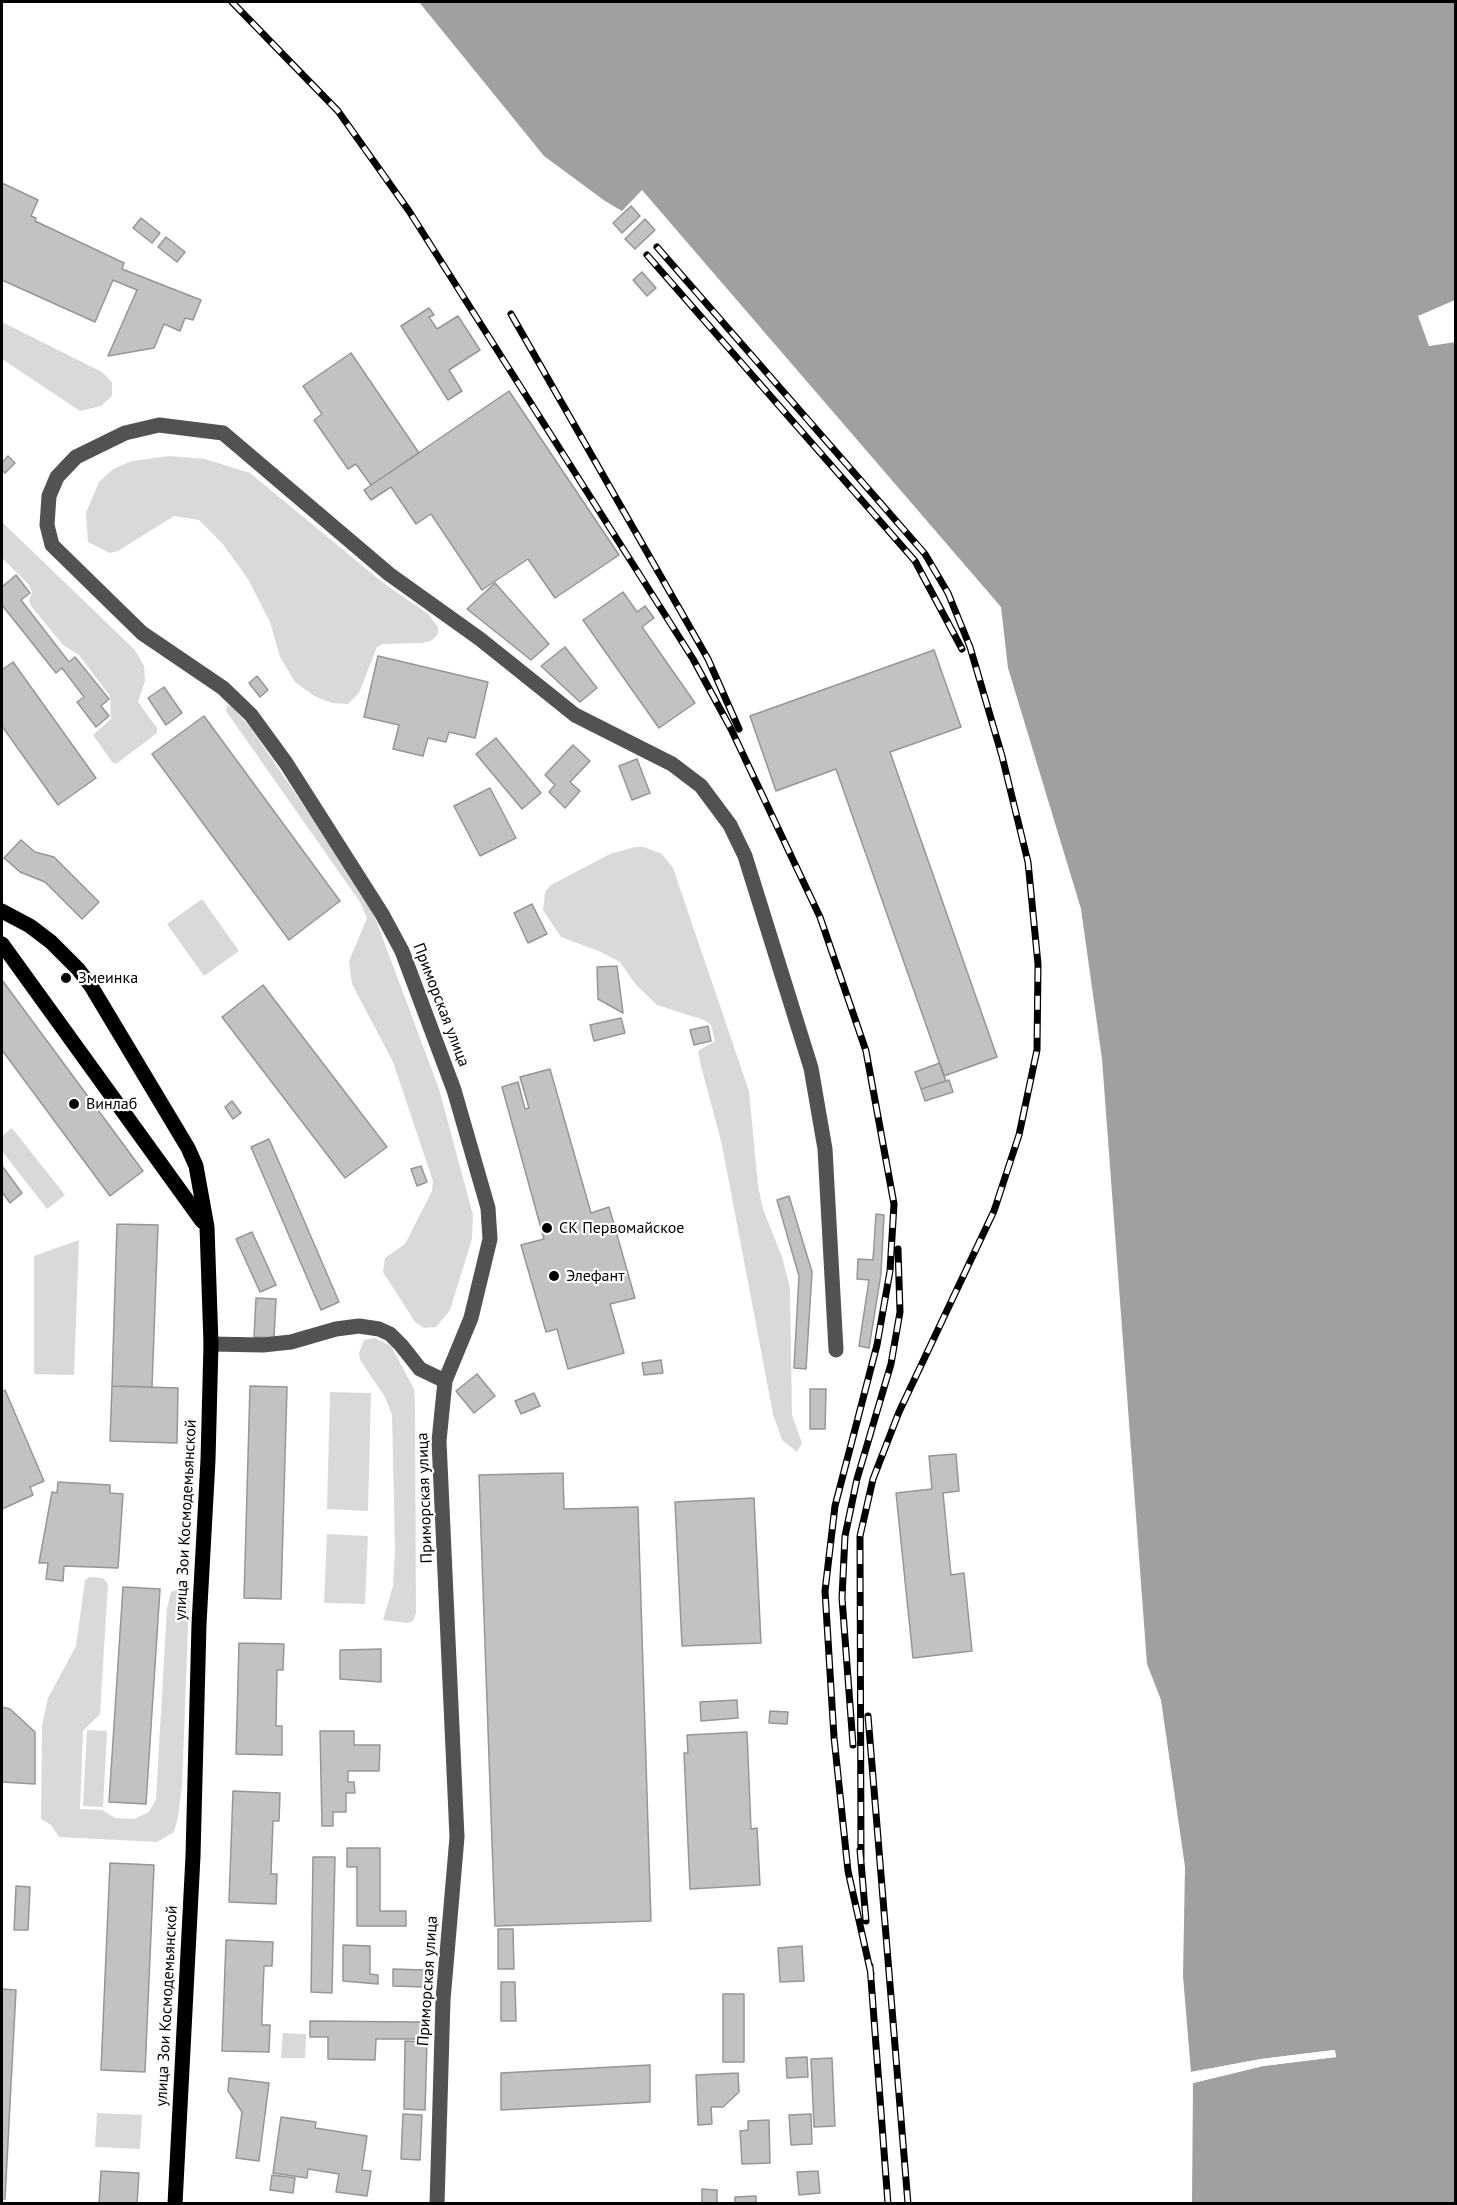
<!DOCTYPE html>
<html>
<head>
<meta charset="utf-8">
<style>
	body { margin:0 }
	#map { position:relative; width:1457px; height:2205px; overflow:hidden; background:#fff; font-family:"PT Sans",sans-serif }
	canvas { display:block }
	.frame { position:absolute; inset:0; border:3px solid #000; pointer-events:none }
</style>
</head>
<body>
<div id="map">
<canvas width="1457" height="2205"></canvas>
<div class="frame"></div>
</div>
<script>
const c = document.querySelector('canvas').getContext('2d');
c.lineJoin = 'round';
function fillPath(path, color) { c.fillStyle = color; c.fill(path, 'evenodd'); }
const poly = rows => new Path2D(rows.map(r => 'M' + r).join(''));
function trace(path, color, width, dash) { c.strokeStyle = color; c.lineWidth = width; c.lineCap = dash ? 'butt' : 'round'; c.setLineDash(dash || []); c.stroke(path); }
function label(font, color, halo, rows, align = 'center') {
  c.font = font + ' "PT Sans",sans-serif'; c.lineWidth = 4.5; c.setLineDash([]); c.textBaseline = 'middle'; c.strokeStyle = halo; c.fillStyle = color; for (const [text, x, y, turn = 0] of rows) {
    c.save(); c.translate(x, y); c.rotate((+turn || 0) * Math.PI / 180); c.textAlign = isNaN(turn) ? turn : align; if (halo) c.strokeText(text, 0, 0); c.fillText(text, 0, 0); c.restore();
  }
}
fillPath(poly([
	[2,322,102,372,112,382,112,396,101,406,80,411,2,359],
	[170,456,205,459,250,473,382,582,428,614,438,627,438,634,431,641,421,643,383,644,377,647,359,693,348,704,332,703,314,696,295,682,280,657,270,622,248,579,222,543,199,520,174,516,118,551,110,553,88,542,86,513,99,482,113,469,132,461],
	[2,522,135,650,144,666,145,681,138,702,157,728,157,733,116,764,112,762,93,735,111,719,110,696,79,655,63,645,31,606,29,601,32,592,29,585,2,558],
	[227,705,232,707,250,727,340,859,374,915,439,1089,473,1215,472,1239,450,1310,436,1327,424,1328,415,1322,383,1272,385,1258,405,1244,432,1191,433,1181,393,1062,352,984,349,961,367,918,360,902,226,711],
	[635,847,644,847,662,854,673,868,749,1091,758,1186,763,1209,782,1257,790,1288,792,1415,802,1443,797,1452,782,1440,773,1414,722,1145,701,1066,698,1051,715,1041,711,1025,704,1020,657,1005,636,985,620,962,601,952,561,937,543,910,545,892,551,885,610,854],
	[202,899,239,951,204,976,167,924],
	[12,1128,65,1195,47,1209,2,1151,2,1136],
	[79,1240,74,1375,34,1374,34,1256],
	[375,1338,391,1346,414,1389,415,1403,416,1613,413,1621,408,1623,383,1620,393,1586,395,1550,392,1415,385,1397,360,1360,359,1353,364,1340],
	[330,1392,371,1393,368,1511,327,1509],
	[327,1534,368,1536,365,1604,324,1603],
	[90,1577,103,1578,108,1584,100,1714,83,1731,80,1809,102,1810,115,1818,134,1819,149,1812,156,1799,167,1608,171,1592,176,1590,186,1594,189,1600,182,1786,178,1817,174,1832,157,1842,59,1837,51,1825,41,1819,42,1725,48,1698,76,1646,85,1580],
	[87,1730,107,1731,103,1807,83,1806],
	[283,2033,306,2034,305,2058,281,2058],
	[97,2113,142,2115,140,2149,95,2147]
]), '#d9d9d9');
fillPath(poly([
	[419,2,1455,2,1455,300,1418,316,1429,346,1456,342,1455,2203,1192,2203,1193,2083,1263,2066,1336,2057,1334,2050,1261,2059,1191,2072,1183,1976,1185,1867,1161,1700,1147,1664,1102,1059,1081,909,1008,668,1001,607,642,190,622,211,605,201,544,156]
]), '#a0a0a0');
fillPath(poly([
	[1335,2050,1336,2057,1263,2066,1193,2083,1192,2080,1262,2063,1333,2054,1262,2062,1192,2075,1191,2072,1261,2059]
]), '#fff');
const building = poly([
	[2,183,38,200,31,216,36,218,35,221,124,263,122,269,201,300,193,320,185,318,180,331,164,324,154,348,108,356,137,290,113,280,95,322,2,280,2,183],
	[631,206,640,216,622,233,613,223,631,206],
	[141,218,160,233,152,243,133,228,141,218],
	[645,219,655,230,635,249,625,239,645,219],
	[166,237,185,252,177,262,158,247,166,237],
	[642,272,656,288,647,296,633,280,642,272],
	[429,308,434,315,429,317,437,329,458,316,480,350,449,370,462,391,448,400,401,326,429,308],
	[351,353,419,453,371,485,356,464,348,469,314,420,322,414,303,386,351,353],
	[509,391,619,555,555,598,528,559,482,590,431,514,416,524,391,487,371,500,364,490,509,391],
	[8,456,15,463,5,473,2,470,2,463,8,456],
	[16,575,30,593,21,600,69,662,75,657,109,699,101,706,109,716,96,727,77,702,84,697,62,668,56,673,2,605,2,587,16,575],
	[495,583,549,644,531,660,467,609,495,583],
	[623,592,637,612,645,606,654,618,642,627,695,703,659,728,583,620,623,592],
	[565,647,597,688,580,702,541,666,565,647],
	[934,650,961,727,890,752,997,1057,944,1076,836,769,776,791,750,716,934,650],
	[378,656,488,682,475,738,449,732,446,742,428,738,423,756,393,749,399,725,364,717,378,656],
	[13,662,96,778,58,805,2,726,2,670,13,662],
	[257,676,268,690,260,697,249,683,257,676],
	[164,687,182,713,166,725,148,698,164,687],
	[204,716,340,901,289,940,152,754,204,716],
	[496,738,541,793,522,809,476,754,496,738],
	[573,745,590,761,570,782,580,791,565,808,549,792,555,785,545,775,573,745],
	[637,759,650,793,632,800,619,766,637,759],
	[490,788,516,838,480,856,454,806,490,788],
	[21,840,35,852,54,857,99,902,82,919,45,882,20,872,4,858,21,840],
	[532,904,547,934,528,943,514,913,532,904],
	[617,966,623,1013,598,999,597,967,617,966],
	[2,980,143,1171,110,1196,2,1050,2,980],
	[263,985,387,1147,345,1178,222,1017,263,985],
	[621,1018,625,1033,594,1041,590,1025,621,1018],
	[708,1026,711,1041,694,1045,690,1030,708,1026],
	[940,1063,946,1081,921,1089,915,1072,940,1063],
	[550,1069,591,1213,609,1207,635,1298,610,1304,624,1353,568,1369,557,1329,546,1332,521,1245,544,1239,502,1087,518,1082,525,1109,529,1108,520,1077,550,1069],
	[949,1080,953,1092,925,1101,921,1089,949,1080],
	[232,1101,241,1113,233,1119,225,1107,232,1101],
	[269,1139,339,1302,321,1310,251,1147,269,1139],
	[2,1166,22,1193,10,1203,2,1192,2,1166],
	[421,1166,427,1182,417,1186,411,1169,421,1166],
	[789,1196,812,1272,806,1369,794,1368,799,1276,777,1200,789,1196],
	[876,1214,884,1215,881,1274,869,1348,859,1346,869,1280,857,1279,858,1259,873,1260,876,1214],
	[117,1224,158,1225,152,1387,112,1386,117,1224],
	[252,1232,276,1285,260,1292,236,1239,252,1232],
	[256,1298,276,1299,274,1338,254,1337,256,1298],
	[661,1360,663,1373,644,1375,642,1363,661,1360],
	[477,1374,495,1396,474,1413,456,1391,477,1374],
	[112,1386,178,1388,177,1443,110,1441,112,1386],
	[250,1386,287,1387,281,1599,244,1598,250,1386],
	[810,1389,826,1389,825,1429,810,1429,810,1389],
	[5,1390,44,1481,30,1487,33,1495,2,1509,2,1392,5,1390],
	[534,1393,540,1406,521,1414,515,1401,534,1393],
	[956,1454,959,1491,943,1493,951,1575,964,1573,972,1651,913,1658,896,1493,932,1489,929,1456,956,1454],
	[563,1473,564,1509,638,1507,651,1921,495,1926,479,1475,563,1473],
	[58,1482,110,1485,110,1493,123,1494,118,1568,64,1566,63,1581,46,1579,48,1563,39,1563,52,1492,57,1493,58,1482],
	[754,1498,761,1643,682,1646,675,1502,754,1498],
	[123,1587,160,1589,146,1804,109,1802,123,1587],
	[239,1643,284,1644,283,1670,277,1670,276,1726,282,1726,282,1755,236,1754,239,1643],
	[381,1649,381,1682,340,1679,340,1650,381,1649],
	[737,1700,738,1718,701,1721,700,1702,737,1700],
	[2,1707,10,1709,35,1732,35,1784,2,1782,2,1707],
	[770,1711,788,1712,787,1724,769,1723,770,1711],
	[320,1731,354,1731,354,1745,380,1745,379,1771,348,1771,348,1782,354,1782,355,1793,346,1793,346,1812,333,1812,333,1826,322,1826,320,1731],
	[747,1732,751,1829,757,1828,760,1885,690,1889,684,1753,688,1753,687,1735,747,1732],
	[233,1791,280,1793,279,1821,273,1821,271,1874,277,1874,276,1904,229,1902,233,1791],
	[347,1848,380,1848,380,1911,406,1911,406,1926,357,1926,357,1867,347,1867,347,1848],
	[313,1857,335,1857,332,1993,311,1992,313,1857],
	[110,1863,154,1865,145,2072,101,2070,110,1863],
	[16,1886,30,1887,28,1930,14,1930,16,1886],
	[498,1929,513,1929,514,1969,498,1969,498,1929],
	[226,1940,273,1942,272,1966,264,1966,262,2015,262,2025,270,2025,269,2052,222,2051,226,1940],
	[343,1945,370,1946,370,1974,378,1975,378,1984,343,1981,343,1945],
	[802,1946,804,1981,780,1982,778,1948,802,1946],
	[393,1969,424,1970,424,1987,393,1986,393,1969],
	[501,1982,515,1982,516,2021,501,2021,501,1982],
	[2,1989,16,1990,5,2199,2,2199,2,1989],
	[723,1994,744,1994,744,2062,723,2062,723,1994],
	[310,2021,421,2022,420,2039,376,2039,375,2060,328,2059,328,2037,310,2037,310,2021],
	[405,2041,427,2042,425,2110,404,2109,405,2041],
	[807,2057,808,2077,787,2078,786,2058,807,2057],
	[832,2058,835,2126,814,2127,811,2059,832,2058],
	[650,2065,650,2102,501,2110,501,2073,650,2065],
	[738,2073,739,2092,723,2107,711,2107,712,2124,698,2125,696,2075,738,2073],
	[229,2078,269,2083,259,2161,236,2158,242,2112,228,2091,229,2078],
	[403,2114,422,2115,420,2160,401,2159,403,2114],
	[811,2114,812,2144,791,2145,789,2115,811,2114],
	[281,2117,316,2122,315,2128,367,2136,362,2170,371,2171,367,2196,336,2192,339,2174,308,2169,307,2178,273,2173,281,2117],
	[769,2120,770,2163,742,2164,740,2131,748,2130,748,2121,769,2120],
	[101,2171,139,2173,137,2204,99,2204,101,2171],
	[818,2171,820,2193,799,2195,797,2172,818,2171],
	[272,2175,295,2178,293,2193,270,2190,272,2175],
	[702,2189,717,2190,717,2204,702,2204,702,2189],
	[756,2196,756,2204,735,2204,735,2197,756,2196]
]);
fillPath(building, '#c2c2c2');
trace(building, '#969696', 1.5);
trace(poly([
	[211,1344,263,1345,291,1342,336,1329,359,1326,379,1329,390,1334,401,1345,420,1369,445,1381],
	[437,2204,443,2000,457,1837,439,1441,445,1381,471,1318,490,1239,488,1208,454,1090,402,951,382,914,286,763,251,715,223,688,142,633,52,545,47,525,49,496,57,477,76,457,125,433,159,425,223,433,389,574,480,639,575,715,672,764,701,786,730,825,745,856,811,1068,825,1149,836,1350]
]), '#525252', 15);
trace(poly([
	[2,911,30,926,51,942,78,969,91,986,188,1148,196,1166,207,1227,211,1344,208,1460,199,1624,193,1856,175,2204],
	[2,944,202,1221]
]), '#000', 15);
const rail = poly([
	[232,2,338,111,409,211,693,659,731,729,820,917,866,1051,894,1204,890,1271,877,1345,835,1506,825,1591,834,1737,848,1871,871,1974],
	[657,247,925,554,948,593,970,647,1002,756,1028,862,1038,964,1037,1050,1019,1135,994,1211,899,1412,873,1479,860,1536,861,1859],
	[647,255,915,561,962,649],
	[511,314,708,659,739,729],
	[868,1716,908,2204],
	[853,1745,842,1598,845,1536,857,1479,891,1364,900,1312,898,1249],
	[860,1850,866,1921],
	[870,1966,888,2204]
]);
trace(rail, '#000', 7);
trace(rail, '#fff', 4.5, [14]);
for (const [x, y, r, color] of [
	[66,978,6,"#000"],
	[74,1104,6,"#000"],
	[547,1228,6,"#000"],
	[554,1276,6,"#000"]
]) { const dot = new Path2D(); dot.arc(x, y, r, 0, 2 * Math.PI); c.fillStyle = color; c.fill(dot); trace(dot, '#fff', 2); }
label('16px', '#000', '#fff', [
	["Змеинка",78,978],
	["Винлаб",86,1104],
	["СК Первомайское",559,1228],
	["Элефант",566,1276]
], 'left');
label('16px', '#000', '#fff', [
	["Приморская улица",441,1005,69],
	["Приморская улица",425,1498,-92],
	["улица Зои Космодемьянской",186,1520,-87],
	["Приморская улица",428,1981,-86],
	["улица Зои Космодемьянской",167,2006,-87]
]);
</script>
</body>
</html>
